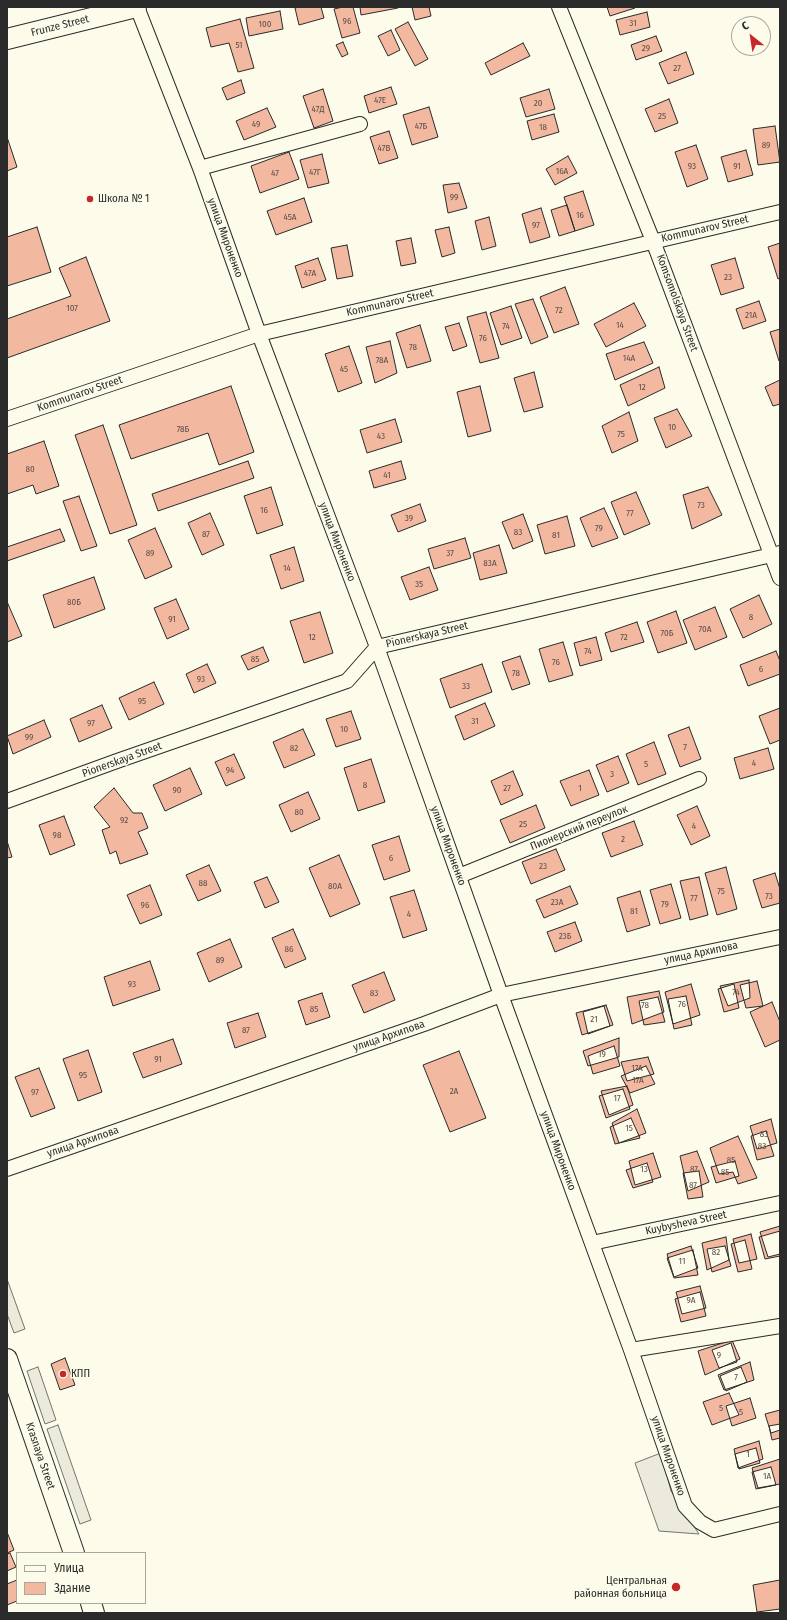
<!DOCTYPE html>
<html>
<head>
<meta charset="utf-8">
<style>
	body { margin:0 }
	#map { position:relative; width:787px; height:1620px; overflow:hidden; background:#fdfbea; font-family:"Fira Sans Condensed",sans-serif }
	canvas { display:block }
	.frame { position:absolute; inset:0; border:8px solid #2b2b2b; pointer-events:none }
	.legend { position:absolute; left:16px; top:1552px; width:130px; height:52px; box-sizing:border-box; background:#fdfbea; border:1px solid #a9a89e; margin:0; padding:5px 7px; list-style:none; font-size:12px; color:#2b2b2b }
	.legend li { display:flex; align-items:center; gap:8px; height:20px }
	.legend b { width:20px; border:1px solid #a9a89e }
	.north { position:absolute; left:731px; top:16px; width:40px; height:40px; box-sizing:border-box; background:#fdfbea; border:1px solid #a9a89e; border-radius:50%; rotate:330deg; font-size:11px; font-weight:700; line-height:16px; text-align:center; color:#2b2b2b }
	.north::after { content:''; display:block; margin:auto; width:14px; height:18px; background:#c62828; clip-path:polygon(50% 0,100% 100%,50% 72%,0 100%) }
</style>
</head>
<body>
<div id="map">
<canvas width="787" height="1620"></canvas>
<div class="frame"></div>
<ul class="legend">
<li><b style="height:5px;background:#fdfbea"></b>Улица</li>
<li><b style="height:11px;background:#f2b8a0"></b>Здание</li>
</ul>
<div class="north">С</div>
</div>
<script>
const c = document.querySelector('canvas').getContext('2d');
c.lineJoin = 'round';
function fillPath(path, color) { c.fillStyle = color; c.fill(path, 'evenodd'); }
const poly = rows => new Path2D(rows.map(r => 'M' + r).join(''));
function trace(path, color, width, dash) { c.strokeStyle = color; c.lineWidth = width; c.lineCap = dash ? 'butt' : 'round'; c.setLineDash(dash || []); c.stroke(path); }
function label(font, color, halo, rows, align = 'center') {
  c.font = font + ' "Fira Sans Condensed",sans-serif'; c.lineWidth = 3; c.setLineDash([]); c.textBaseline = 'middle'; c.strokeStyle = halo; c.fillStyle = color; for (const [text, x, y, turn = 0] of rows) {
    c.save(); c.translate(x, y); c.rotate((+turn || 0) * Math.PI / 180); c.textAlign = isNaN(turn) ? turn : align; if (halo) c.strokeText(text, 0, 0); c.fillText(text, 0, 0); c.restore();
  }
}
const parking = poly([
	[7,1279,25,1329,14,1333,7,1314,7,1279],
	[38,1367,56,1420,45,1424,27,1371,38,1367],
	[58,1425,91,1520,80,1524,47,1429,58,1425],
	[661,1453,671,1491,699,1534,659,1531,635,1463,661,1453]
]);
fillPath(parking, '#eceadb');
trace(parking, '#74746e', 1);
const building = poly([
	[299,7,321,7,324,18,299,25,295,8,299,7],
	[343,7,353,7,360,33,342,38,334,9,343,7],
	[360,7,398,7,398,8,361,15,360,7],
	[412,7,429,7,431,16,415,20,412,7],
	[607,7,635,7,635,8,610,16,607,7],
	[280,11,283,29,249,36,246,18,280,11],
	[647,12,650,27,620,35,616,20,647,12],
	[240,19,254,68,238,72,229,43,211,47,206,28,240,19],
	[408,22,428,59,415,66,395,29,408,22],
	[391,30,400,50,388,56,378,36,391,30],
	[656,36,662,51,636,60,631,45,656,36],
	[343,42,348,54,342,57,336,45,343,42],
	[523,43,530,56,491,75,485,63,523,43],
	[686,52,694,74,668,84,659,63,686,52],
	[241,80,245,93,227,100,222,88,241,80],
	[391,87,397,104,369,113,364,96,391,87],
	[323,89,333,121,314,128,303,96,323,89],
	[549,89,555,109,526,117,520,98,549,89],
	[669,99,678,123,655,132,645,109,669,99],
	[429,107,438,137,412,145,403,115,429,107],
	[267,108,276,127,244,140,236,121,267,108],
	[554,114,559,132,532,140,527,121,554,114],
	[775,126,780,162,758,165,753,129,775,126],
	[389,131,398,158,379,164,370,137,389,131],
	[7,137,17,167,7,171,7,137],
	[696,145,708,179,687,187,675,152,696,145],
	[746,150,753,175,728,182,721,157,746,150],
	[289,152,299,179,260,193,251,166,289,152],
	[322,154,329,183,308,188,300,160,322,154],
	[568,156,577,173,555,185,546,169,568,156],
	[459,183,467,208,448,213,443,185,459,183],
	[583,191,594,225,575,231,564,197,583,191],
	[304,198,312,222,276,235,267,211,304,198],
	[567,205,575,231,559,236,551,210,567,205],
	[541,208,550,237,530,243,522,214,541,208],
	[489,217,496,246,482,250,475,221,489,217],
	[37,227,51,272,7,286,7,237,37,227],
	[449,227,455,253,442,257,435,230,449,227],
	[411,238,416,263,401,266,396,241,411,238],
	[780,243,780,278,778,279,768,247,780,243],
	[347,245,353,276,337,279,331,248,347,245],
	[86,257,110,321,7,358,7,319,71,296,59,268,86,257],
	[318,258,326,280,302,288,295,266,318,258],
	[735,258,744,288,721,295,711,265,735,258],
	[565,287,579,324,554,333,540,297,565,287],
	[533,299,548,337,531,344,515,304,533,299],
	[759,301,766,321,743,329,736,309,759,301],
	[634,303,646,326,606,347,594,324,634,303],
	[511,306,522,338,501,345,490,313,511,306],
	[486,312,499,358,480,363,467,317,486,312],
	[459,323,467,346,453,351,445,327,459,323],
	[420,325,431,361,407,368,396,333,420,325],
	[780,329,780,361,779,361,770,332,780,329],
	[390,341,397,373,375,383,366,347,390,341],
	[644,342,653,363,615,380,606,354,644,342],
	[349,346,362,383,338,392,325,354,349,346],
	[659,367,665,388,628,406,620,385,659,367],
	[534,372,543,407,524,412,514,378,534,372],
	[780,380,780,404,773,406,765,387,780,380],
	[231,386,254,452,219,465,208,433,131,459,119,425,231,386],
	[480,386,491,431,468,437,457,392,480,386],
	[677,409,692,436,666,448,654,418,677,409],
	[629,412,638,441,612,453,602,426,629,412],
	[395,419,402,442,367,453,360,430,395,419],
	[103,425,137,525,110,534,75,435,103,425],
	[44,441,59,486,36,494,33,485,7,494,7,454,44,441],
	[248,461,254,478,158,511,152,494,248,461],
	[401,461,406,479,374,488,369,471,401,461],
	[271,487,283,525,257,534,244,496,271,487],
	[708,487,722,515,692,529,683,495,708,487],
	[636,492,650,524,624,535,611,502,636,492],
	[79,496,97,546,81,551,63,501,79,496],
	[420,504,426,521,398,532,391,515,420,504],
	[604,508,618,538,592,547,580,518,604,508],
	[210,513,224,545,202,555,188,523,210,513],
	[523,514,533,541,513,549,502,522,523,514],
	[567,516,575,546,545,554,537,525,567,516],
	[155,528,172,567,145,579,128,540,155,528],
	[60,529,65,541,7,561,7,547,60,529],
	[465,538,471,558,434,569,428,549,465,538],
	[499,545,507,573,480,580,473,553,499,545],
	[294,547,304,581,281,589,270,555,294,547],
	[429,567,438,590,410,600,401,577,429,567],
	[94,577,105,609,54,628,43,595,94,577],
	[759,595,772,624,743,638,730,609,759,595],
	[176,599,189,629,167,639,154,608,176,599],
	[8,604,22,636,7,642,7,605,8,604],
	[715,607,727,637,695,650,683,620,715,607],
	[676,611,687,643,658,653,647,622,676,611],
	[320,612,333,653,304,663,290,621,320,612],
	[637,622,644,642,611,652,605,633,637,622],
	[596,637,602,660,580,666,574,643,596,637],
	[563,642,573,675,549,682,539,649,563,642],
	[263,647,269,661,248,670,241,656,263,647],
	[776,651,780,661,780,674,748,686,740,665,776,651],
	[520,656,530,684,512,690,502,662,520,656],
	[207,664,216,683,194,693,186,674,207,664],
	[482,664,492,692,450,708,440,679,482,664],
	[154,682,164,704,129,720,119,698,154,682],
	[485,703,495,726,464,740,455,716,485,703],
	[102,705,112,728,79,742,70,719,102,705],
	[780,708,780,740,770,744,759,716,780,708],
	[351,711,361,739,336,747,326,719,351,711],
	[44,720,51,737,13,754,7,736,44,720],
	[689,727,701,759,680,767,668,735,689,727],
	[303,729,315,755,284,768,273,742,303,729],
	[654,742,666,774,638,785,626,754,654,742],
	[768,748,774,769,740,779,734,758,768,748],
	[234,754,245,778,226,786,215,762,234,754],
	[618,756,629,783,607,792,596,765,618,756],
	[371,759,385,802,358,811,344,768,371,759],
	[190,768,202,794,165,811,153,785,190,768],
	[589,770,599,795,571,806,560,781,589,770],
	[513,771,523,795,501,805,491,781,513,771],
	[114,788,133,813,142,813,148,828,138,832,148,854,120,864,116,851,110,854,102,830,110,827,94,807,114,788],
	[308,792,320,819,291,832,279,805,308,792],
	[536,805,545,828,510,843,500,820,536,805],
	[697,806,710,836,691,845,677,815,697,806],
	[64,816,75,845,50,855,39,825,64,816],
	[634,821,643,845,611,857,602,833,634,821],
	[399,836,410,871,384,880,372,845,399,836],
	[7,841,12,857,7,858,7,841],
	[556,849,565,870,531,884,522,862,556,849],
	[339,855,360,904,330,917,309,868,339,855],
	[209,865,221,891,198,901,186,875,209,865],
	[726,867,737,909,717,915,705,873,726,867],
	[775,873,780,889,780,903,762,908,753,880,775,873],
	[267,877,279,902,265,908,254,882,267,877],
	[699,877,708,915,690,920,680,881,699,877],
	[671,884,681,918,660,924,650,890,671,884],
	[150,885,162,915,140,924,127,895,150,885],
	[570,886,578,904,544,918,536,900,570,886],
	[414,890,427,930,403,938,390,897,414,890],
	[640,891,650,925,627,932,617,898,640,891],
	[575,922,582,941,555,952,547,932,575,922],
	[293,929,306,959,285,968,272,938,293,929],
	[230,939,242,967,209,982,197,953,230,939],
	[150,961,160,990,113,1006,104,977,150,961],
	[384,972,395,1000,364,1013,352,985,384,972],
	[749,980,750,998,728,1006,720,986,749,980],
	[757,981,763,1006,746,1008,740,985,757,981],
	[691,984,700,1015,673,1024,665,992,691,984],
	[734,984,739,1008,724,1012,718,989,734,984],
	[659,991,664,1012,632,1024,627,997,659,991],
	[322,993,330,1017,306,1025,298,1001,322,993],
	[686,996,692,1025,674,1029,668,999,686,996],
	[658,997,665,1022,644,1025,639,1001,658,997],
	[772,1002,780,1022,780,1040,765,1047,750,1012,772,1002],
	[606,1005,613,1025,582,1035,576,1013,606,1005],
	[604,1006,610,1026,588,1034,583,1012,604,1006],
	[258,1013,266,1037,235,1048,227,1023,258,1013],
	[619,1038,619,1057,588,1066,583,1051,619,1038],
	[173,1039,182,1064,143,1078,133,1053,173,1039],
	[614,1046,620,1066,593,1074,588,1056,614,1046],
	[88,1050,102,1092,78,1101,63,1059,88,1050],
	[459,1051,486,1118,450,1132,423,1065,459,1051],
	[648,1057,654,1074,627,1081,621,1062,648,1057],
	[646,1066,655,1084,630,1093,621,1076,646,1066],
	[39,1068,55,1108,31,1117,15,1077,39,1068],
	[627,1086,633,1105,609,1115,601,1091,627,1086],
	[623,1089,630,1109,606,1118,599,1096,623,1089],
	[637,1109,646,1133,619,1143,612,1123,637,1109],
	[631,1118,640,1138,615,1144,610,1127,631,1118],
	[771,1119,777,1143,757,1149,750,1126,771,1119],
	[766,1131,774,1156,757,1160,751,1136,766,1131],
	[738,1136,757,1178,738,1184,733,1172,719,1174,710,1148,738,1136],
	[697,1151,709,1182,688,1191,680,1156,697,1151],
	[653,1153,661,1177,635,1185,629,1161,653,1153],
	[735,1161,739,1176,716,1183,711,1167,735,1161],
	[647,1163,653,1182,633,1188,626,1170,647,1163],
	[699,1171,703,1197,688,1199,683,1173,699,1171],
	[780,1226,780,1254,768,1257,760,1232,780,1226],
	[780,1231,780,1256,765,1259,759,1237,780,1231],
	[751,1234,757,1259,739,1263,733,1239,751,1234],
	[726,1237,729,1260,707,1270,702,1243,726,1237],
	[745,1240,752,1269,738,1272,731,1244,745,1240],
	[691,1246,698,1268,674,1277,667,1254,691,1246],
	[725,1246,731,1266,712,1272,707,1249,725,1246],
	[693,1250,698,1275,674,1278,667,1258,693,1250],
	[700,1286,706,1308,682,1314,676,1292,700,1286],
	[700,1292,706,1316,681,1322,675,1299,700,1292],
	[732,1340,740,1359,705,1375,698,1351,732,1340],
	[731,1343,737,1362,719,1368,712,1350,731,1343],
	[65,1358,75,1385,60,1390,51,1364,65,1358],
	[750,1362,754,1380,724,1390,718,1375,750,1362],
	[741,1367,747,1382,726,1391,720,1376,741,1367],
	[729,1393,739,1415,712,1425,703,1402,729,1393],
	[750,1398,756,1418,732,1426,726,1406,750,1398],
	[780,1410,780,1430,771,1433,765,1414,780,1410],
	[780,1424,780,1438,772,1440,769,1426,780,1424],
	[759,1441,763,1459,738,1468,734,1449,759,1441],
	[756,1448,760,1463,739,1469,735,1454,756,1448],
	[780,1459,780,1484,758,1488,752,1468,780,1459],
	[771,1467,776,1485,756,1489,752,1472,771,1467],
	[7,1532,14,1550,7,1553,7,1532],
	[10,1553,16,1567,7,1571,7,1554,10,1553],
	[17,1580,17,1601,7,1605,7,1584,17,1580],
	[780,1580,780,1609,757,1612,753,1585,780,1580]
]);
fillPath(building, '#f2b8a0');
trace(building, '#2b2b2b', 1);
const street = poly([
	[137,7,200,168,259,334,377,647,501,995,631,1350,685,1506,700,1522,714,1530,780,1514],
	[559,7,653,241,780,578],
	[200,168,360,124],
	[7,419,259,334,780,212],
	[7,801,117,761,347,681,377,647,780,553],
	[459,876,699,779],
	[7,1169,424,1024,501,995,780,937],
	[592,1243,780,1203],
	[631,1350,780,1326]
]);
const secondary = poly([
	[7,39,136,7],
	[7,1359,74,1553],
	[91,1603,94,1613]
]);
trace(street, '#2b2b2b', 16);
trace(secondary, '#2b2b2b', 22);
trace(street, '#fdfbea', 14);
trace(secondary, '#fdfbea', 20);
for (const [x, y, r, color] of [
	[90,199,4,"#c62828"],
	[63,1374,4,"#c62828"],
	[676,1587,5,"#c62828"]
]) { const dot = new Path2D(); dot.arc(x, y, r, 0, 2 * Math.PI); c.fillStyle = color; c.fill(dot); trace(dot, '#fdfbea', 1.5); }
label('9px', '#5d4e48', null, [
	["96",347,21],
	["31",633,23],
	["100",265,24],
	["51",239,45],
	["29",646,48],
	["27",677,68],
	["47Е",380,100],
	["20",538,103],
	["47Д",318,109],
	["25",662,116],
	["49",256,124],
	["47Б",421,126],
	["18",543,127],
	["89",766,145],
	["47В",384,148],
	["93",692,166],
	["91",737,166],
	["16А",562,171],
	["47Г",315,172],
	["47",275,173],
	["99",454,197],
	["16",580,215],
	["45А",290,217],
	["97",536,225],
	["47А",310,273],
	["23",728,277],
	["107",72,308],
	["72",559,310],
	["21А",751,315],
	["14",620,325],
	["74",506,326],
	["76",483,338],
	["78",413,347],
	["14А",629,358],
	["78А",382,360],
	["45",344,369],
	["12",642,387],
	["10",672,427],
	["78Б",183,429],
	["75",621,434],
	["43",381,436],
	["80",30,469],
	["41",387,475],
	["73",701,505],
	["16",264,510],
	["77",630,513],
	["39",409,518],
	["79",599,528],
	["83",518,532],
	["87",206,534],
	["81",556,535],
	["89",150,553],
	["37",450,553],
	["83А",490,563],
	["14",287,568],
	["35",419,584],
	["80Б",74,602],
	["8",751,617],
	["91",172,619],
	["70А",705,629],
	["70Б",667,633],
	["12",312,637],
	["72",624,637],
	["74",588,651],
	["85",255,659],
	["76",556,662],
	["6",761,669],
	["78",516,673],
	["93",201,679],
	["33",466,686],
	["95",142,701],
	["31",475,721],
	["97",91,723],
	["10",344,729],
	["99",29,737],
	["7",685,747],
	["82",294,748],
	["4",754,763],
	["5",646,764],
	["94",230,770],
	["3",612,774],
	["8",365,785],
	["27",507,788],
	["1",580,788],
	["90",177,790],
	["80",299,812],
	["92",124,820],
	["25",523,824],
	["4",694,826],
	["98",57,835],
	["2",623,839],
	["6",391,858],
	["23",543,866],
	["88",203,883],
	["80А",335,886],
	["75",721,891],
	["73",769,896],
	["77",694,898],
	["23А",557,902],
	["79",665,904],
	["96",145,905],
	["81",634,911],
	["4",409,914],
	["23Б",565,936],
	["86",289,949],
	["89",220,960],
	["93",132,984],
	["74",736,992],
	["83",374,993],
	["76",682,1004],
	["78",645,1005],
	["85",314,1009],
	["21",594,1019],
	["87",246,1030],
	["19",602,1054],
	["91",158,1059],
	["17А",637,1068],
	["95",83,1075],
	["17А",638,1080],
	["2А",454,1091],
	["97",35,1092],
	["17",617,1098],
	["15",629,1128],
	["83",764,1134],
	["83",762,1146],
	["85",731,1160],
	["13",644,1169],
	["87",694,1169],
	["85",725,1172],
	["87",693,1185],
	["82",716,1252],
	["11",682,1261],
	["9А",691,1300],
	["9",719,1355],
	["7",736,1377],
	["5",721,1408],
	["5",741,1412],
	["1",748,1454],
	["1А",767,1476]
]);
label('11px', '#2b2b2b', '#fdfbea', [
	["Frunze Street",60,26,-14],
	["Kommunarov Street",705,229,-13],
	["улица Мироненко",225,238,70],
	["Kommunarov Street",390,303,-13],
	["Komsomolskaya Street",677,303,70],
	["Kommunarov Street",80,394,-19],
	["улица Мироненко",337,542,69],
	["Pionerskaya Street",427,635,-13],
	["Pionerskaya Street",122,760,-20],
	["Пионерский переулок",579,828,-22],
	["улица Мироненко",448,846,70],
	["улица Архипова",701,953,-12],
	["улица Архипова",389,1036,-19],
	["улица Архипова",83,1142,-19],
	["улица Мироненко",558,1151,70],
	["Kuybysheva Street",686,1223,-12],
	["Krasnaya Street",40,1456,71],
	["улица Мироненко",668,1456,71]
]);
label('11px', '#2b2b2b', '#fdfbea', [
	["Школа № 1",98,199],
	["КПП",71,1374],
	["Центральная",667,1581,"right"],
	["районная больница",667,1594,"right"]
], 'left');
</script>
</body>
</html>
